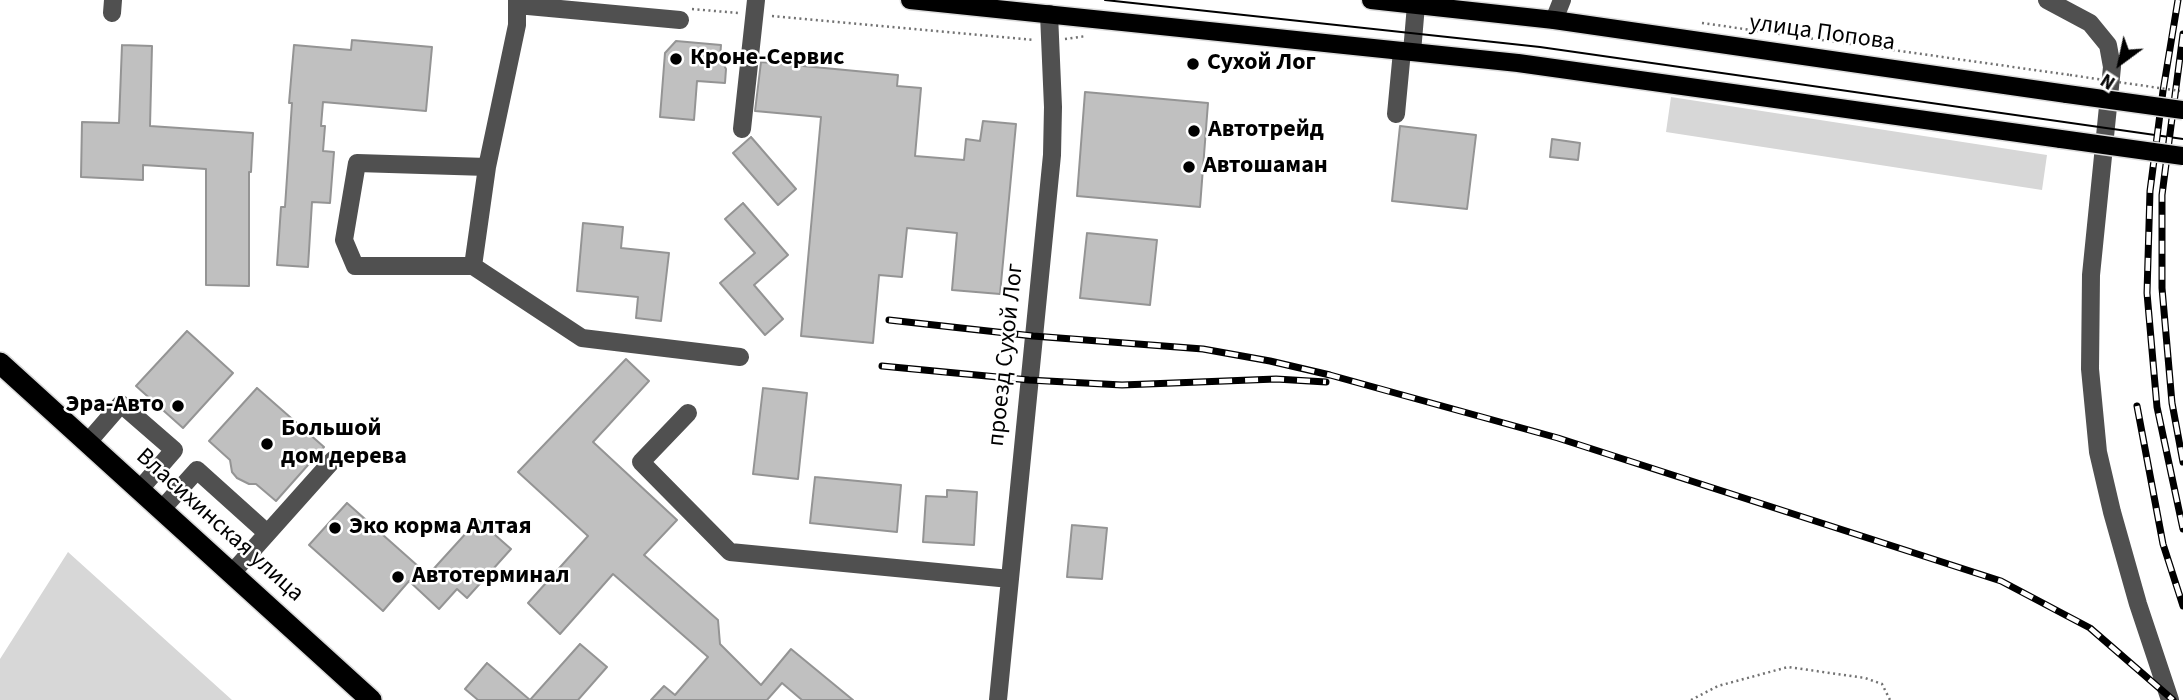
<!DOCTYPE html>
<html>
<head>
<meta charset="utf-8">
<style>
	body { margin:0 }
	#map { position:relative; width:2183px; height:700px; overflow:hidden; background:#fff; font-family:"Source Sans 3",sans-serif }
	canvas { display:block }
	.north { position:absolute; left:2085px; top:28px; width:70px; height:70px; -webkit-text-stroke:5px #fff; paint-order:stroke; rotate:213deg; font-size:19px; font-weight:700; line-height:28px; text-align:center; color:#000 }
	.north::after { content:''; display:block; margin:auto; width:24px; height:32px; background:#000; clip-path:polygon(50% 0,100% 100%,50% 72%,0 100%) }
</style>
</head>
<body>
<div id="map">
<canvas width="2183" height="700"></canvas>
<div class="north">N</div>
</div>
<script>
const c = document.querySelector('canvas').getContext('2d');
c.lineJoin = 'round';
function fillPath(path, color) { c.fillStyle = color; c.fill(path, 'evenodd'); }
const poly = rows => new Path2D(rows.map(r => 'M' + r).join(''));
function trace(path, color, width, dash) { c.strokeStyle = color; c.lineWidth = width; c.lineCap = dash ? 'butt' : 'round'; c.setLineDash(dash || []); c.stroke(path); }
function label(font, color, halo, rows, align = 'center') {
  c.font = font + ' "Source Sans 3",sans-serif'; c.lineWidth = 5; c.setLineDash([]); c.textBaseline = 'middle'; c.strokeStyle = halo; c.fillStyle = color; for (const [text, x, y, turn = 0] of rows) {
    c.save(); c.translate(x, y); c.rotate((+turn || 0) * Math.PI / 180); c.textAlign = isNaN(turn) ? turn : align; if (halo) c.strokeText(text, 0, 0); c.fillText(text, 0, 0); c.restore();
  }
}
fillPath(poly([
	[1671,97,2047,155,2042,190,1666,132],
	[68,552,232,700,0,700,0,659]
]), '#d7d7d7');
const building = poly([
	[352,40,432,47,426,111,323,102,321,126,325,126,323,151,334,152,330,203,312,202,308,267,277,265,281,207,285,207,292,103,289,103,294,45,351,50,352,40],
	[676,41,721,45,720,58,726,69,725,83,697,81,694,120,660,117,665,53,676,41],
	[122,45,152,46,150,126,253,133,251,172,249,172,249,286,206,285,206,169,143,165,143,180,81,177,82,122,119,123,122,45],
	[761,62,898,75,897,86,921,88,915,156,964,160,966,139,980,141,983,121,1016,124,1000,294,952,290,957,233,907,228,902,277,879,275,873,343,801,336,821,117,755,111,761,62],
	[1085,92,1208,103,1200,207,1077,196,1085,92],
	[1400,126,1476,135,1467,209,1392,201,1400,126],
	[751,137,796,189,778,205,733,153,751,137],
	[1552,139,1580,143,1578,160,1550,157,1552,139],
	[743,203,788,255,754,285,783,319,765,335,720,283,755,253,725,219,743,203],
	[583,223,623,227,621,248,669,253,661,321,636,318,638,297,577,291,583,223],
	[1087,233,1157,240,1150,305,1080,298,1087,233],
	[187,331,233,373,183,428,136,386,187,331],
	[626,359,649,381,593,442,677,520,644,555,718,620,720,644,761,685,791,649,853,700,802,700,782,683,767,700,651,700,664,686,675,695,708,657,613,574,560,634,528,603,588,536,518,472,626,359],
	[257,388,324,447,276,501,256,484,249,484,237,478,232,472,230,460,209,441,257,388],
	[763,388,807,393,798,479,753,474,763,388],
	[815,477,901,485,897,532,810,523,815,477],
	[947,490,977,492,974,545,923,542,926,496,947,497,947,490],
	[347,503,428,575,478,520,511,549,467,598,457,589,439,609,409,581,383,611,309,545,347,503],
	[1072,525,1107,528,1102,579,1067,577,1072,525],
	[580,644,607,667,578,700,530,700,580,644],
	[487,663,530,700,478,700,465,689,487,663]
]);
fillPath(building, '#c0c0c0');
trace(building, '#949494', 2);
const major = poly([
	[910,0,1518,63,2061,139],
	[1371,0,1554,20,2067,94]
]);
const highway = poly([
	[0,363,371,700]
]);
trace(major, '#dbdbdb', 21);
trace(highway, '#dbdbdb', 24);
trace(poly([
	[692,9,738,13],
	[772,16,1034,40],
	[1702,23,2070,75],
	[1065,39,1086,36],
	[1691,700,1718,686,1788,667,1865,678,1882,684,1890,700]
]), '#727272', 2.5, [2, 3.5]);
trace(poly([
	[517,0,517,25,487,167,473,266,582,338,740,357],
	[2047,0,2090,23,2108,45,2112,67,2091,275,2090,369,2098,452,2112,512,2138,604,2170,700],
	[517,5,680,20],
	[112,13,113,0],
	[1554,20,1562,0],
	[1412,52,1416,5],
	[1396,114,1402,51],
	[742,129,756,0],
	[473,266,355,266,344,240,357,163,487,167],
	[688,413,641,462,730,552,1010,579],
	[88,442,121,404,174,450,140,489],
	[162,509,197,470,267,533],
	[232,573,333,460],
	[998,700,1052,155,1053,107,1049,14]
]), '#505050', 18);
trace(major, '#000', 18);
trace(highway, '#000', 21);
trace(poly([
	[1105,0,1540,47,2183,139]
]), '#000', 2);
const rail = poly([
	[2178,0,2163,91,2150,191,2147,293,2157,407,2183,529],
	[2183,34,2162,195,2162,288,2172,403,2183,462],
	[889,320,1033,336,1203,349,1270,361,1330,375,1558,438,2001,581,2090,628,2173,700],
	[882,366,1029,380,1122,385,1276,379,1326,382],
	[2137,406,2163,544,2183,606]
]);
trace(rail, '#000', 7);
trace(rail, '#fff', 4.5, [13]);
const majorBridge = poly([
	[2067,94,2183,110],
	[2061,139,2183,156]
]);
trace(majorBridge, '#dbdbdb', 21, []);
trace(poly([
	[2070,75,2180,91]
]), '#727272', 2.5, [2, 3.5]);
trace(majorBridge, '#000', 18);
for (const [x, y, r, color] of [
	[676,59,7,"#000"],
	[1193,64,7,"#000"],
	[1194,131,7,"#000"],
	[1189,167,7,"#000"],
	[178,406,7,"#000"],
	[267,444,7,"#000"],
	[335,528,7,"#000"],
	[398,577,7,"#000"]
]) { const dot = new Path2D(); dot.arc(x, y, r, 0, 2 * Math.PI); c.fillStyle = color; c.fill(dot); trace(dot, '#fff', 2.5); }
label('24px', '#000', '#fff', [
	["улица Попова",1822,34,8],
	["проезд Сухой Лог",1007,355,-84],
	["Власихинская улица",219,526,42]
]);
label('bold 24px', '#000', '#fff', [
	["Кроне-Сервис",690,59],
	["Сухой Лог",1207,64],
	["Автотрейд",1208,131],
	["Автошаман",1203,167],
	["Эра-Авто",164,406,"right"],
	["Большой",281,430],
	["дом дерева",281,458],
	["Эко корма Алтая",349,528],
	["Автотерминал",412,577]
], 'left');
</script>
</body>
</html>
